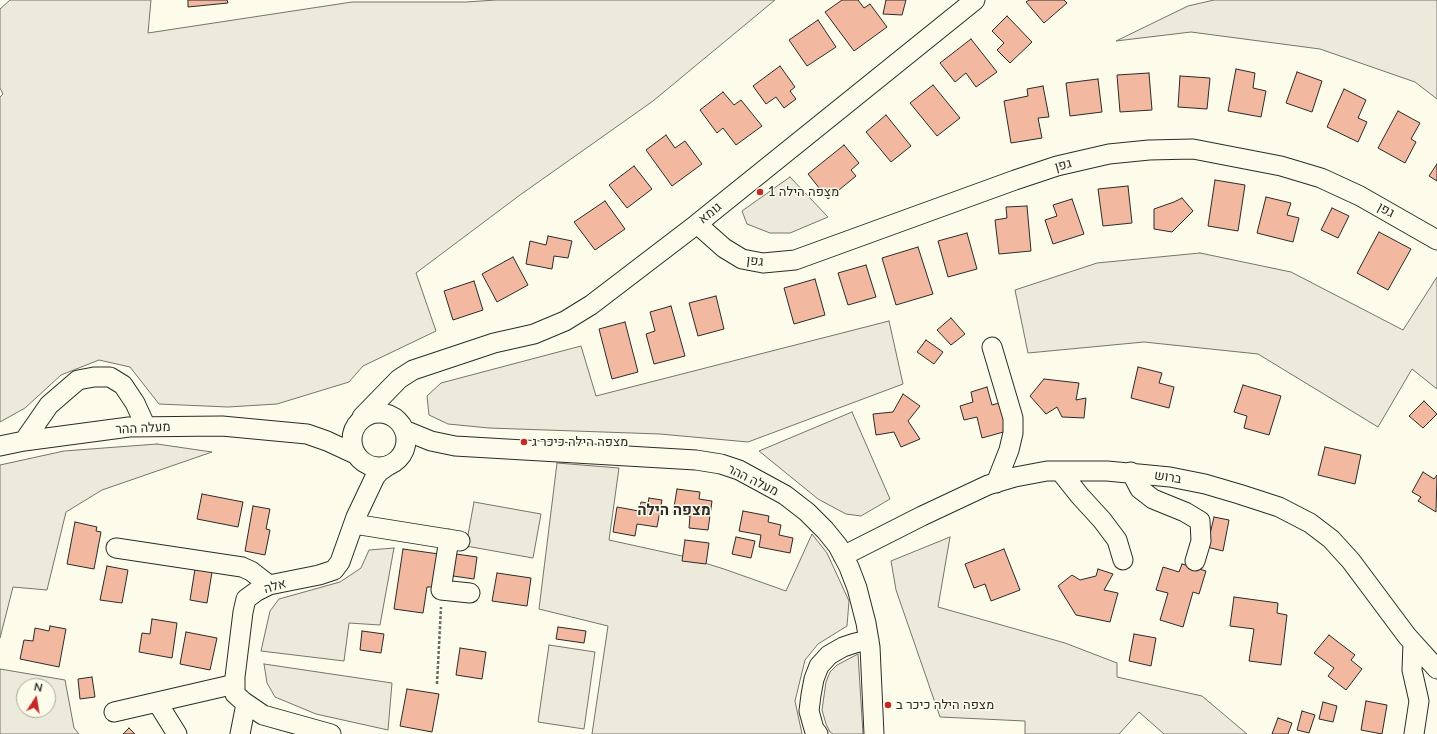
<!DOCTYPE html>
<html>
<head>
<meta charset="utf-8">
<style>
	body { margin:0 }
	#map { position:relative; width:1437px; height:734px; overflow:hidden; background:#fdfbea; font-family:Lato,sans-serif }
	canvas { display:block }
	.north { position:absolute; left:16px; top:678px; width:40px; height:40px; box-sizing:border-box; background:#fdfbea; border:1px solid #a9a89e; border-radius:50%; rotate:12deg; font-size:11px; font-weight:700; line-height:16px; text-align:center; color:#2b2b2b }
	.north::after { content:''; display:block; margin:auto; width:14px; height:18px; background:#c62828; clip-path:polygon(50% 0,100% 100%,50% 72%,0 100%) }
</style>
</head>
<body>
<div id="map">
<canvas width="1437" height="734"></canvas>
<div class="north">N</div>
</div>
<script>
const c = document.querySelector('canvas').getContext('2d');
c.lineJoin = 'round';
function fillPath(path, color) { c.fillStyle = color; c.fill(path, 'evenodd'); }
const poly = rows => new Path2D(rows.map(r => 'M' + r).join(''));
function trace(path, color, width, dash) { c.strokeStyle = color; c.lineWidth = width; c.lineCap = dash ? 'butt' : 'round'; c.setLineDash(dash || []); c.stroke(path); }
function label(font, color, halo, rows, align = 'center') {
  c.font = font + ' Lato,Heebo,sans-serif'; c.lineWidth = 3; c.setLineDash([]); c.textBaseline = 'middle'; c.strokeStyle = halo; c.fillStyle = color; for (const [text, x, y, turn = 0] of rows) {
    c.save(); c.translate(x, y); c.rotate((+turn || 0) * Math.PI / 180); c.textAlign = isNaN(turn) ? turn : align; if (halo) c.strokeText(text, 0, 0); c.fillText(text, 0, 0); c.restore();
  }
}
const green = poly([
	[10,0,151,0,148,33,352,2,466,2,496,0,775,0,653,101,520,195,416,273,436,331,363,366,349,382,277,404,228,407,159,404,130,367,99,360,61,375,25,408,0,422,0,97,3,94,0,88,0,9,10,0],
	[1214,0,1437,0,1437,99,1415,82,1320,49,1191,32,1116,41,1188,6,1214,0],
	[790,177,828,217,790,233,770,233,747,224,742,211,790,177],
	[1200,253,1291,272,1403,330,1437,277,1437,389,1412,369,1378,427,1258,354,1144,342,1028,353,1015,290,1097,263,1200,253],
	[889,321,903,384,748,442,660,434,489,428,448,424,429,415,427,396,441,383,581,346,596,396,889,321],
	[852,412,890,499,861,516,846,514,818,499,759,451,852,412],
	[157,444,212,452,102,490,66,512,47,590,13,587,0,638,0,465,64,451,157,444],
	[557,463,619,468,609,540,682,556,724,569,786,591,812,534,827,553,849,601,847,626,818,644,805,660,795,701,802,734,592,734,608,626,539,609,557,463],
	[474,502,541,514,533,558,466,546,474,502],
	[950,537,938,607,1065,643,1117,663,1117,677,1202,696,1247,734,1164,734,1139,712,1119,734,1025,734,1025,721,940,717,896,590,891,561,950,537],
	[394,548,380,625,349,623,344,661,261,651,270,611,279,599,340,582,361,568,369,550,394,548],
	[549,645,595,652,584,729,538,722,549,645],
	[858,654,863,734,833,734,830,732,826,724,822,710,826,682,830,672,837,665,858,654],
	[264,664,392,683,388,730,316,714,275,697,267,683,264,664],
	[0,669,65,680,74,728,79,734,0,734,0,669],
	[24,686,48,686,48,710,24,710,24,686]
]);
fillPath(green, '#ecebdb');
trace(green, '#74746e', 1);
const building = poly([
	[188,0,227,0,228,3,188,7,188,0],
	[842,0,858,0,864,8,870,4,887,27,854,51,825,12,842,0],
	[886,0,906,0,902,15,883,14,886,0],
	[1029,0,1064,0,1067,3,1044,23,1026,2,1029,0],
	[1007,16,1032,42,1010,63,997,50,1004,43,992,31,1007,16],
	[818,20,836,47,807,66,789,40,818,20],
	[971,39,997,72,976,87,966,73,955,82,940,63,971,39],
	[780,66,795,87,790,91,796,99,784,108,776,97,766,104,753,86,780,66],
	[1236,69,1255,73,1253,88,1266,91,1261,117,1228,111,1236,69],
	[1297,72,1322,81,1312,112,1286,103,1297,72],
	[1149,73,1152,110,1120,112,1117,75,1149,73],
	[1180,76,1210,78,1207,109,1178,107,1180,76],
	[1098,79,1102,112,1070,116,1066,83,1098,79],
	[933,85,960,118,937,136,910,103,933,85],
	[1043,86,1049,117,1038,118,1042,138,1011,143,1004,101,1028,96,1027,89,1043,86],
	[1344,89,1366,100,1358,118,1367,122,1358,142,1327,127,1344,89],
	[723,92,734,105,741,100,762,126,736,145,723,128,717,133,700,110,723,92],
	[1398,111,1420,123,1411,139,1416,142,1405,163,1378,148,1398,111],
	[886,115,911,146,891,162,866,132,886,115],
	[666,135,675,148,685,141,702,164,672,186,646,150,666,135],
	[844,145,859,163,851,170,856,176,828,199,808,174,844,145],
	[1437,164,1437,181,1429,176,1437,164],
	[634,166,652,189,627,208,609,185,634,166],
	[1215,180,1245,185,1238,231,1208,226,1215,180],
	[1128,186,1132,223,1103,226,1098,189,1128,186],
	[1266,197,1291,203,1287,215,1299,218,1293,242,1257,233,1266,197],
	[1182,198,1193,211,1172,232,1154,229,1154,209,1174,202,1182,198],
	[1072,199,1084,234,1053,244,1045,220,1057,216,1053,205,1072,199],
	[605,201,625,229,595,250,574,222,605,201],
	[1027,206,1031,251,999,254,995,220,1007,218,1006,207,1027,206],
	[1332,208,1349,216,1338,238,1321,230,1332,208],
	[1379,232,1411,249,1388,290,1357,273,1379,232],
	[967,233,977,269,948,277,938,241,967,233],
	[548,236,572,241,568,258,554,256,552,269,526,264,530,241,546,245,548,236],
	[918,247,933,294,896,305,882,258,918,247],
	[513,257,528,285,497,302,482,274,513,257],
	[866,265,876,297,848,305,838,273,866,265],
	[815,279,825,315,794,324,784,288,815,279],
	[474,281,483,310,453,320,444,291,474,281],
	[716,296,724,329,698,336,689,303,716,296],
	[671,306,685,356,654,364,646,334,655,331,650,312,671,306],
	[951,318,965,334,951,345,937,330,951,318],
	[625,322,638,372,612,379,599,329,625,322],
	[926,340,943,352,934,364,917,352,926,340],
	[1138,367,1162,373,1159,383,1174,387,1169,408,1131,398,1138,367],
	[1044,379,1079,383,1076,400,1086,398,1084,418,1062,417,1057,407,1046,414,1030,396,1044,379],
	[1243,385,1281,396,1269,435,1244,428,1247,416,1234,412,1243,385],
	[987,387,992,405,999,403,1007,431,982,438,977,417,964,420,960,406,973,402,971,392,987,387],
	[903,394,920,406,908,421,920,439,901,447,894,432,876,435,873,414,893,412,903,394],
	[1424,401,1437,414,1423,428,1409,416,1424,401],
	[1325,447,1361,455,1355,484,1318,475,1325,447],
	[1423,472,1434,479,1437,475,1436,512,1418,501,1421,497,1412,492,1423,472],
	[677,489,700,492,699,499,712,501,708,530,689,528,690,516,673,513,677,489],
	[202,494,243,502,238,527,197,519,202,494],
	[649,498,662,500,657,527,637,524,635,536,613,532,617,507,639,511,641,502,648,503,649,498],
	[253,506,270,509,266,529,270,530,265,555,245,551,253,506],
	[743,511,769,516,768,522,781,525,779,535,793,538,790,553,759,547,761,535,739,531,743,511],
	[1214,517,1229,520,1223,551,1207,547,1214,517],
	[75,522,97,527,96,531,101,532,94,569,67,564,75,522],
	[736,537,755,541,751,558,732,554,736,537],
	[685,540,709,543,706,564,682,561,685,540],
	[403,549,439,554,434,587,427,587,423,613,394,609,403,549],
	[1004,549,1020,590,991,601,985,584,974,588,965,564,1004,549],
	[456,554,477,557,474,579,453,576,456,554],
	[1182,564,1206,571,1199,594,1193,592,1183,627,1160,620,1168,593,1156,590,1163,567,1179,572,1182,564],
	[107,566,128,570,122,603,100,600,107,566],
	[195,569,212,572,207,603,190,600,195,569],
	[1098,569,1113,574,1104,590,1118,593,1110,622,1076,615,1058,586,1072,575,1080,580,1096,576,1098,569],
	[497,573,531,578,527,606,492,601,497,573],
	[1234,597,1278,603,1277,613,1287,615,1281,665,1249,661,1254,629,1230,626,1234,597],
	[152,619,177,623,172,658,139,652,142,633,150,634,152,619],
	[50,626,66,629,59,667,20,659,24,640,33,641,35,628,49,631,50,626],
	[558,627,586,631,584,643,556,639,558,627],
	[362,631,384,634,381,653,360,650,362,631],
	[186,632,217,638,210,670,180,664,186,632],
	[1134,634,1156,638,1151,666,1129,661,1134,634],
	[1329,635,1355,655,1351,660,1362,669,1346,690,1328,676,1334,668,1314,653,1329,635],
	[460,648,486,652,482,679,456,675,460,648],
	[92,677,95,697,80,699,78,679,92,677],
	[407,689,439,694,432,732,400,726,407,689],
	[1366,701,1387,705,1382,734,1361,730,1366,701],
	[1323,702,1337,706,1333,722,1319,719,1323,702],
	[1302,711,1315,715,1309,733,1297,730,1302,711],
	[1278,718,1292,723,1288,734,1272,734,1278,718],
	[129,728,135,734,123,734,129,728]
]);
fillPath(building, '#f2b8a0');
trace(building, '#2b2b2b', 1);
const minor = poly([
	[697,224,724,248,742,259,763,263,795,260,1015,180,1057,166,1109,154,1149,150,1193,149,1281,166,1321,178,1360,196,1437,240],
	[992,347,1013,418,1013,433,1009,450,996,483],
	'352 440a27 27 0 1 1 54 0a27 27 0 1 1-54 0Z',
	[362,417,399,379,413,370,494,343,534,334,565,321,591,305,697,224,975,0],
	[404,430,431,441,455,446,696,460,721,464,739,470,785,495,807,512,825,530,838,546,849,567,857,588,866,623,870,647,874,734],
	[24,441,49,405,78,380,94,377,110,377,123,385,135,403,146,427],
	[0,446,24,441,129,427,222,426,307,434,327,441,355,454],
	[1060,471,1080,496,1102,520,1117,540,1123,560],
	[1131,472,1140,489,1153,499,1185,512,1200,521,1201,541,1195,561],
	[354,524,460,541],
	[449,539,441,590,470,593],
	[116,548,242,567,251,571,269,585],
	[843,556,922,516,988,485,1015,477,1047,471,1107,471,1170,477,1205,484,1239,494,1279,507,1310,523,1331,539,1351,561,1407,636,1437,669],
	[1413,643,1412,670,1419,701,1414,734],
	[157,702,177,734],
	[114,712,235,684],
	[240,734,246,704],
	[331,734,263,715,244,702,235,694,235,677,243,612,246,599,257,591,269,585,319,575,334,570,340,562,356,517,375,477,379,472,389,465],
	[818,734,814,729,809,711,811,695,814,679,819,666,829,655,843,647,855,643,869,640]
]);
trace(minor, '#2b2b2b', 21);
trace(poly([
	[437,684,441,607]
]), '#6a6964', 2.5, [3, 2]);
trace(minor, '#fdfbea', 19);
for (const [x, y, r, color] of [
	[760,192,4,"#c62828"],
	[524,442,4,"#c62828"],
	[888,705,4,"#c62828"]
]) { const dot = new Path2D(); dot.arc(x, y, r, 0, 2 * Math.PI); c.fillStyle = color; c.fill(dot); trace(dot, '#fdfbea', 1.5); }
label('13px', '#2b2b2b', '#fdfbea', [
	["גפן",1063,165,-15],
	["גפן",1386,210,29],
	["גומא",710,213,-39],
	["גפן",755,261,7],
	["מעלה ההר",143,428,-3],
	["ברוש",1168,477,9],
	["מעלה ההר",753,480,26],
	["אלה",275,586,-16]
]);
label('13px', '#2b2b2b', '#fdfbea', [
	["מצפה הילה 1",768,192],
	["מצפה הילה כיכר ג",532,442],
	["מצפה הילה כיכר ב",896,705]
], 'left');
label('bold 15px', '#2b2b2b', '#fdfbea', [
	["מצפה הילה",674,510]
]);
</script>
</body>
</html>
